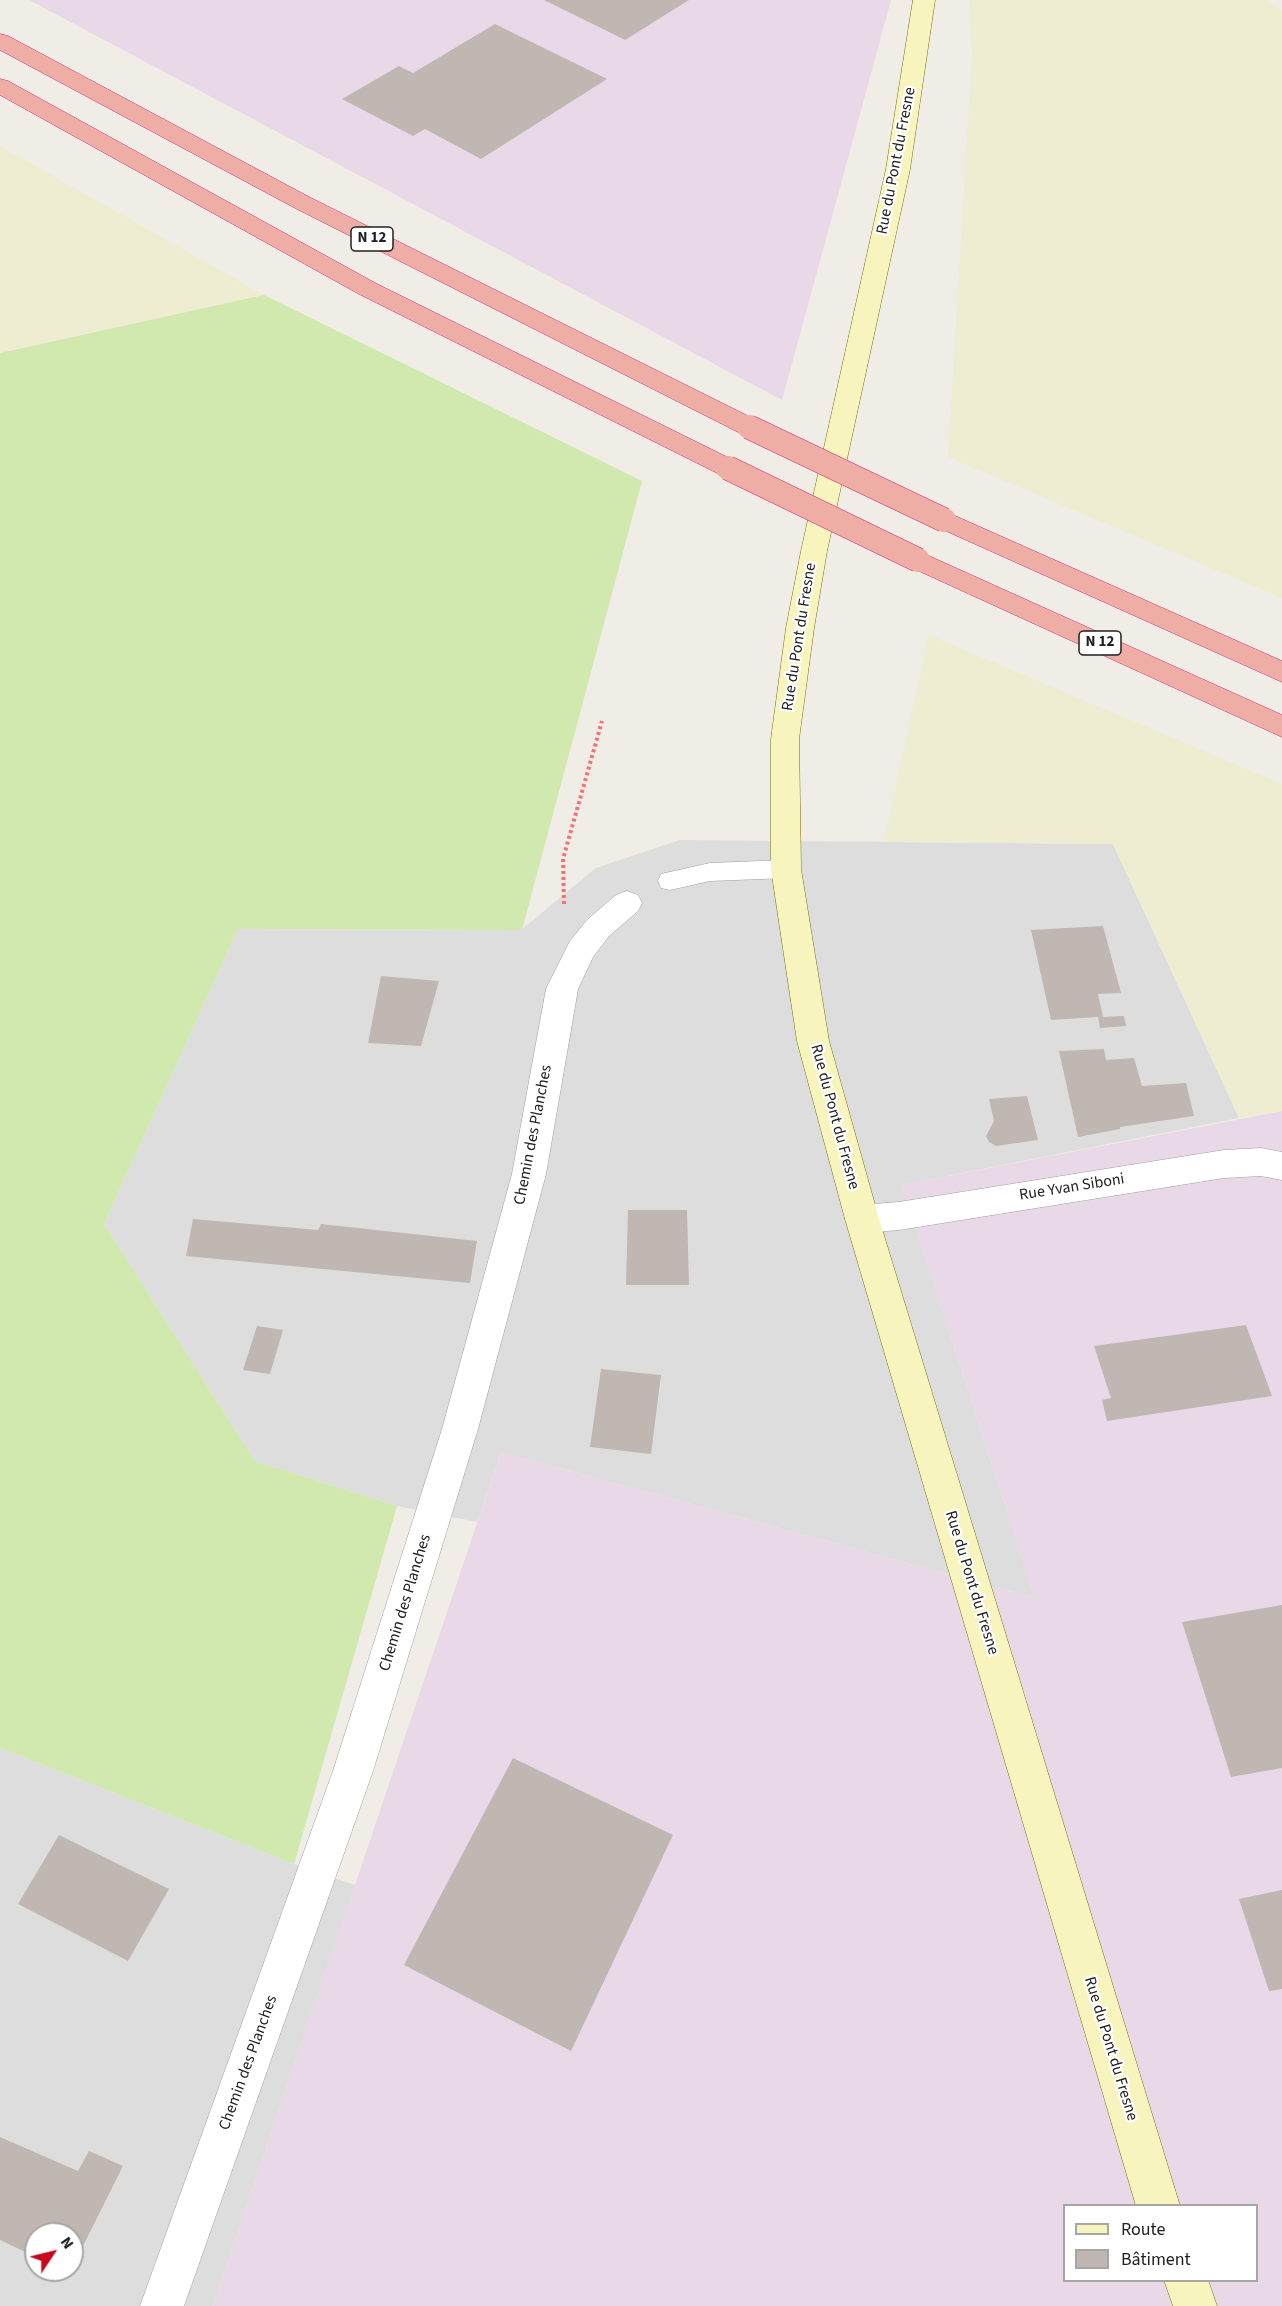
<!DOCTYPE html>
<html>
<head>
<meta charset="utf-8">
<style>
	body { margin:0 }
	#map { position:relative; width:1282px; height:2306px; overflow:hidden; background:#f0ece6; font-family:"Source Sans 3",sans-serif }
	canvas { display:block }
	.legend { position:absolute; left:1063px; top:2204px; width:195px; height:78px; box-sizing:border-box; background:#fff; border:2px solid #a6a6a6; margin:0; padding:8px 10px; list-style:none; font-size:18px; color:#202020 }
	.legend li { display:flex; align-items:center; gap:12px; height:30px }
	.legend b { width:30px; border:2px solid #a6a6a6 }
	.north { position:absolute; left:24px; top:2222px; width:60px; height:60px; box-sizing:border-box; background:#fff; border:2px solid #a6a6a6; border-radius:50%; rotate:55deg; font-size:16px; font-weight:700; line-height:24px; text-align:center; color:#202020 }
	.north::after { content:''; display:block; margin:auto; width:21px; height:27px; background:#c8071c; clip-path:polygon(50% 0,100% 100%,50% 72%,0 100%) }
</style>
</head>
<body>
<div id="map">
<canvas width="1282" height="2306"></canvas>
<ul class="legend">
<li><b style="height:8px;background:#f7f4bd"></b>Route</li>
<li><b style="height:16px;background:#c0b7b3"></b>Bâtiment</li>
</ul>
<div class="north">N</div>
</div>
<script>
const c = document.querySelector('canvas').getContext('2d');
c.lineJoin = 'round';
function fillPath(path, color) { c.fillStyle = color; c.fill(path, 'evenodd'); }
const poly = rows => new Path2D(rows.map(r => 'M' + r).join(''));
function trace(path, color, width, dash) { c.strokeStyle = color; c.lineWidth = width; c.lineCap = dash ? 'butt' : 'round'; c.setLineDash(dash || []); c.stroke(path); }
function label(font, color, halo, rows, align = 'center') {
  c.font = font + ' "Source Sans 3",sans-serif'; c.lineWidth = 4.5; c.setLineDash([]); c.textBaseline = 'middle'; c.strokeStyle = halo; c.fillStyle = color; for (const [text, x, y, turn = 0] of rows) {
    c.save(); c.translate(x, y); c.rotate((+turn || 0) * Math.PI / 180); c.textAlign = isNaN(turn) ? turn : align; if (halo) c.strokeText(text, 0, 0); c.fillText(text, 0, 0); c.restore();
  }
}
fillPath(poly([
	[680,840,1113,844,1239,1118,902,1185,1035,1598,501,1452,477,1522,397,1506,255,1461,104,1224,238,929,521,930,596,868],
	[0,1748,294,1864,355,1885,213,2306,0,2306],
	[36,2234,72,2234,72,2270,36,2270]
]), '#dedddd');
fillPath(poly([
	[29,0,891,0,782,400],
	[1282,1111,1282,2306,213,2306,501,1452,1035,1598,902,1185],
	[1064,2206,1256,2206,1256,2280,1064,2280]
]), '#e9d8e7');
fillPath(poly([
	[969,0,1267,0,1282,11,1282,598,948,457,972,55],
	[0,146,264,295,0,353],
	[929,635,1282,784,1282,1111,1239,1118,1113,844,884,842]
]), '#eeedd2');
fillPath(poly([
	[264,295,642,481,522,930,238,929,104,1224,255,1461,397,1506,294,1864,0,1748,0,353]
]), '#d1e8ae');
fillPath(poly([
	[544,0,689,0,625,40],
	[495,24,607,79,481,159,425,129,413,136,342,99,399,66,413,73],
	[1103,926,1121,993,1098,994,1103,1017,1124,1016,1126,1026,1100,1028,1098,1017,1051,1020,1031,930],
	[381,976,439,981,421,1046,368,1043],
	[1104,1049,1106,1060,1134,1058,1142,1086,1186,1083,1194,1116,1120,1127,1120,1129,1078,1137,1059,1051],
	[1027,1096,1038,1140,996,1146,989,1142,986,1136,994,1121,989,1099],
	[628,1210,687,1210,689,1285,626,1285],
	[193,1219,318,1230,321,1224,477,1241,470,1283,186,1256],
	[1246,1325,1272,1396,1107,1421,1102,1400,1111,1398,1094,1346],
	[257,1326,283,1330,270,1374,243,1370],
	[601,1369,661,1375,651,1454,590,1447],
	[1282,1605,1282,1768,1231,1777,1182,1622],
	[513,1758,673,1835,571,2051,404,1965],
	[59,1835,169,1889,128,1961,18,1904],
	[1282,1890,1282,1989,1269,1991,1239,1899],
	[0,2137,78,2171,89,2151,123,2166,72,2268,72,2234,36,2234,36,2262,33,2261,34,2256,0,2240]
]), '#c0b7b3');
const service = poly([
	[786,860,795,862,798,869,795,876,786,878,710,881,670,890,661,888,658,881,661,874,710,863,786,860]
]);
const minor = poly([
	[627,891,638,895,642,903,638,911,609,936,593,957,578,989,546,1174,478,1429,373,1771,184,2306,140,2306,333,1771,442,1429,512,1174,546,989,570,941,587,920,616,895,627,891],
	[1261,1148,1282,1152,1282,1180,1261,1176,1224,1178,899,1230,862,1233,850,1229,845,1219,850,1209,862,1205,899,1202,1224,1150,1261,1148]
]);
const secondary = poly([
	[913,0,935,0,910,169,827,551,814,628,799,739,801,869,829,1041,879,1219,1180,2206,1136,2206,845,1219,797,1041,771,869,771,739,786,628,801,551,886,169,913,0],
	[1164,2280,1208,2280,1217,2306,1173,2306,1164,2280]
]);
const trunk = poly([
	[0,34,8,36,311,198,758,421,762,427,758,433,749,435,740,433,295,208,0,50,0,34],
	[0,79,8,81,377,284,737,462,741,468,737,474,728,477,719,474,359,294,0,95,0,79],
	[944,511,1282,661,1282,682,935,526,931,520,935,514,944,511],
	[918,551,1282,715,1282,737,908,566,904,560,908,554,918,551]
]);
trace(service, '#a1a1a1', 1);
trace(minor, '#a1a1a1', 1);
trace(secondary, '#747409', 1);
trace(trunk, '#d52c78', 1);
trace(poly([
	[564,904,563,859,602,721]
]), '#f57273', 4, [3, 3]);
fillPath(service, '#fff');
fillPath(minor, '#fff');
fillPath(secondary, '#f7f4bd');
fillPath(trunk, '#eeaea6');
const trunkBridge = poly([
	[749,427,944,520],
	[728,468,918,560]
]);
trace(trunkBridge, '#d52c78', 25, []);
trace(trunkBridge, '#eeaea6', 24);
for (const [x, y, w] of [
	[372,239,42],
	[1100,643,42]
]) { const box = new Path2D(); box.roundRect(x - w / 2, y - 12, w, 24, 4.5); c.fillStyle = '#fff'; c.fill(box); trace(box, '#202020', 1.5); }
label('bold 15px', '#202020', null, [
	["N 12",372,239],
	["N 12",1100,643]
]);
label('16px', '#202020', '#fff', [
	["Rue du Pont du Fresne",897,161,-79],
	["Rue du Pont du Fresne",800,637,-81],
	["Rue du Pont du Fresne",834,1117,75],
	["Chemin des Planches",534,1135,-79],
	["Rue Yvan Siboni",1072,1188,-9],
	["Rue du Pont du Fresne",971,1583,73],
	["Chemin des Planches",406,1603,-73],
	["Rue du Pont du Fresne",1110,2049,73],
	["Chemin des Planches",249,2063,-70]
]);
</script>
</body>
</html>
